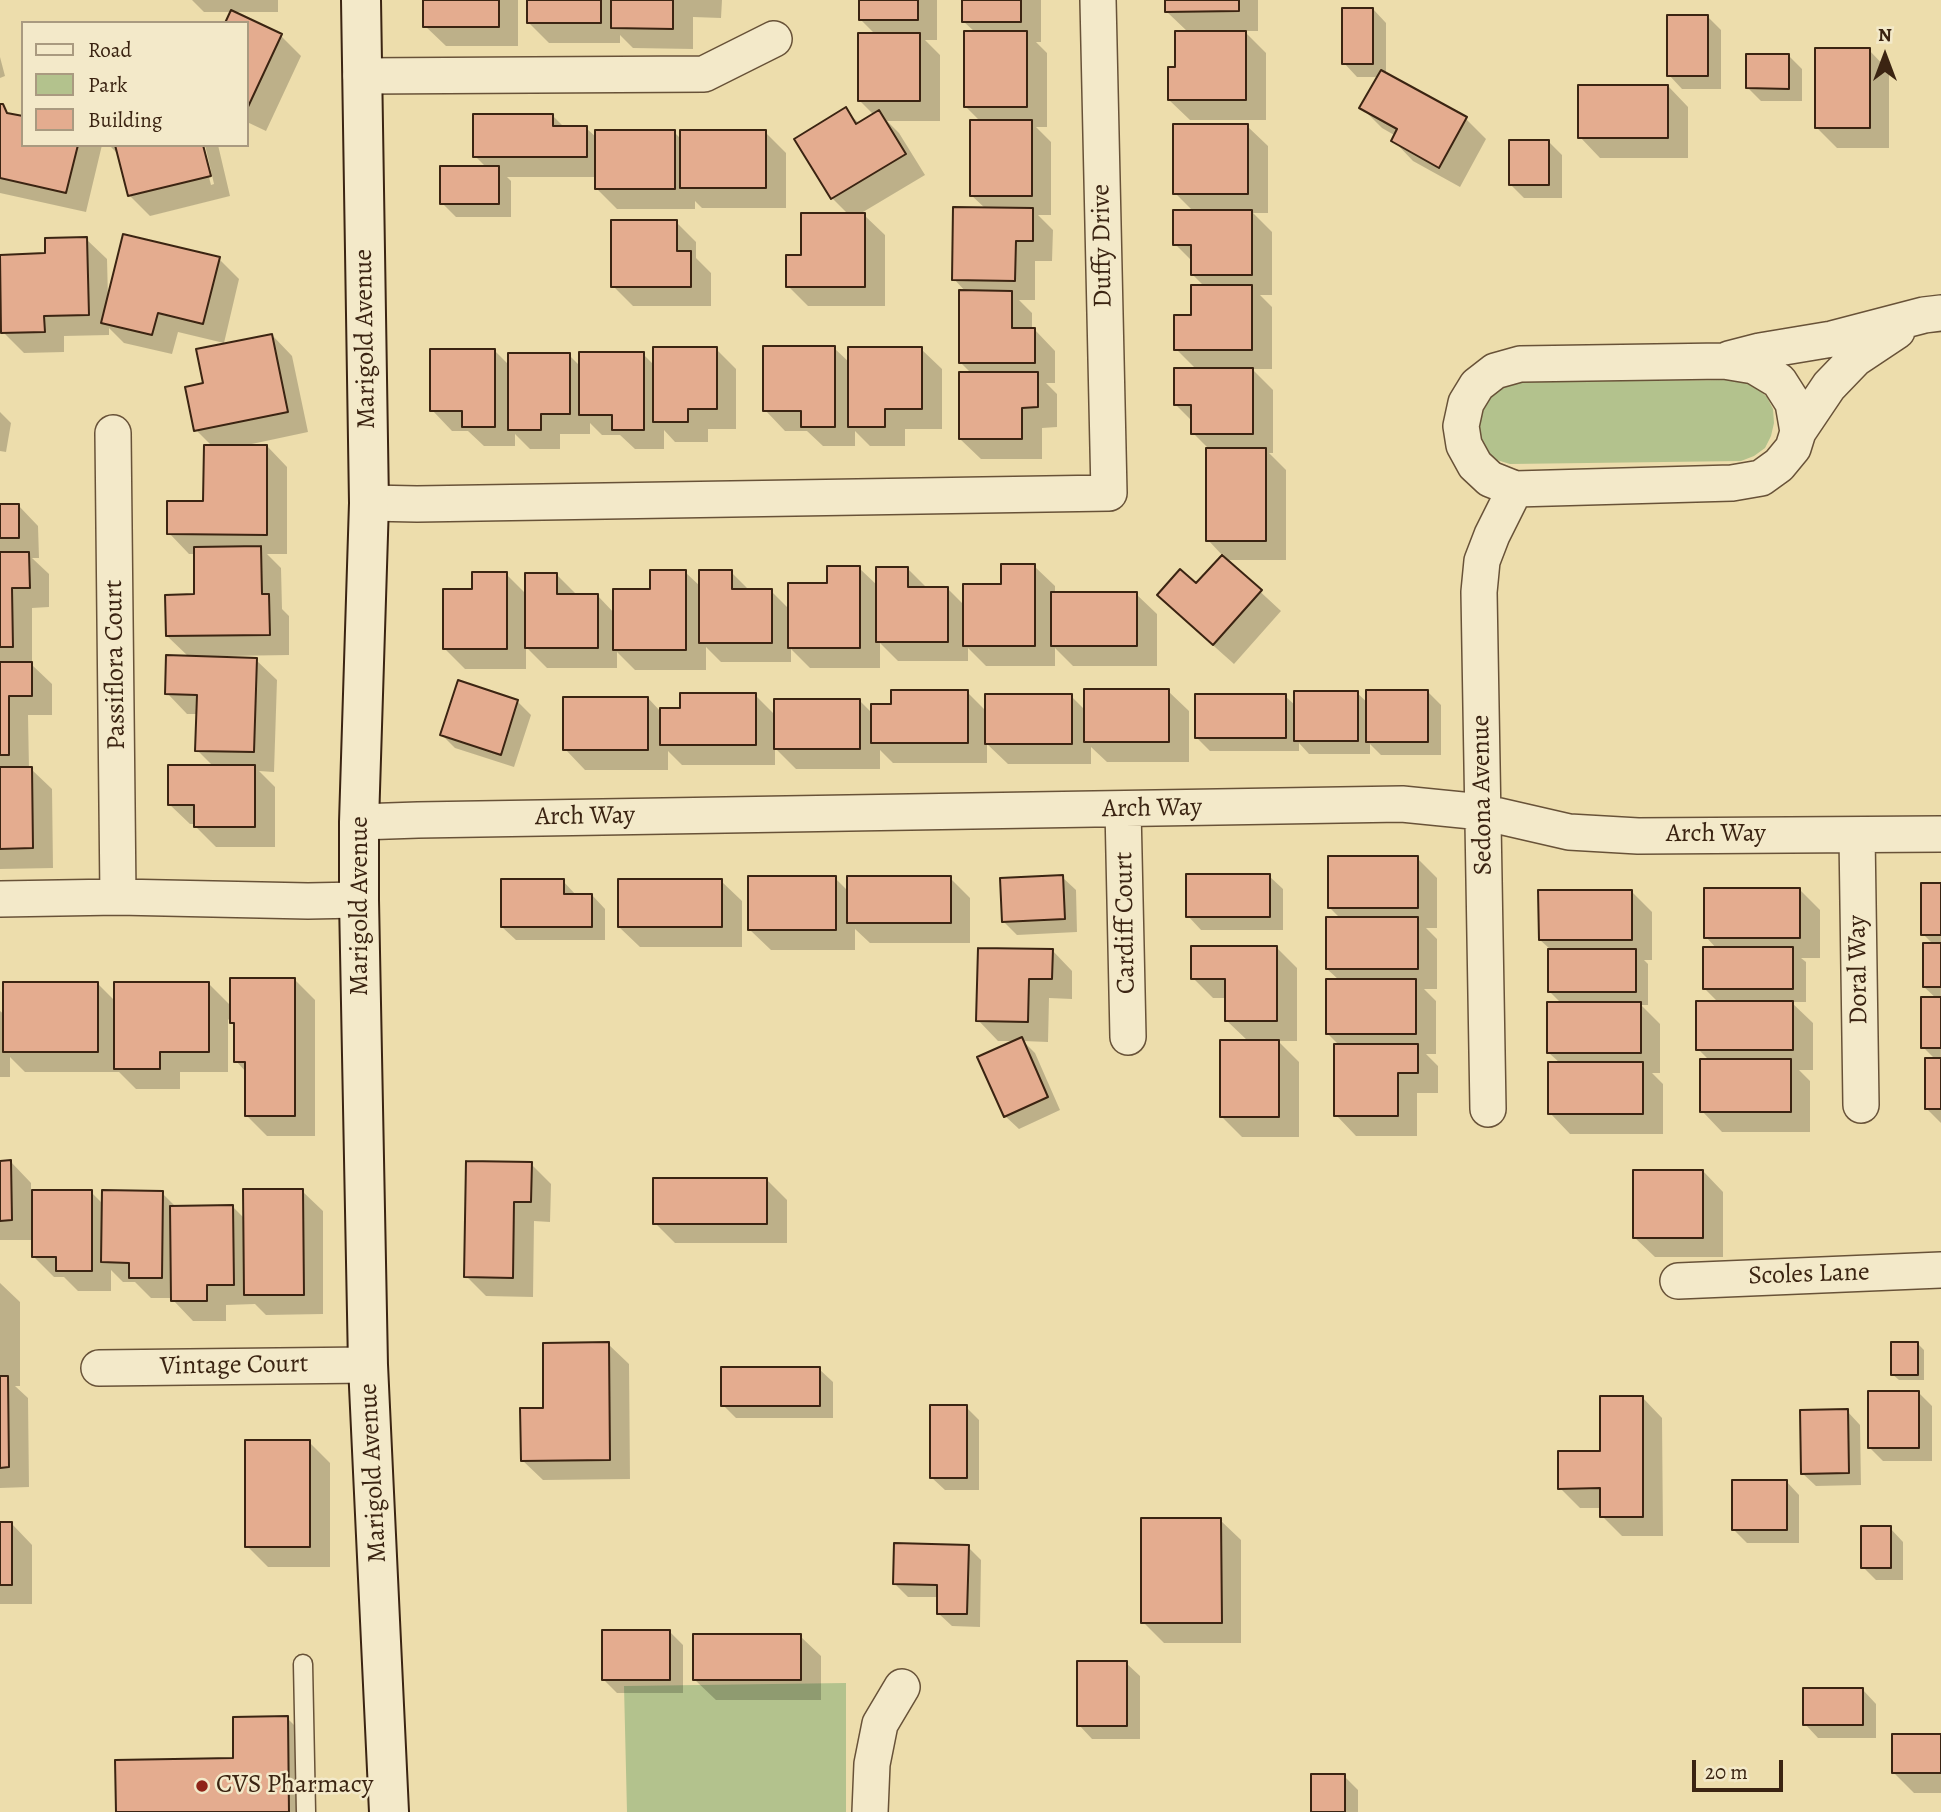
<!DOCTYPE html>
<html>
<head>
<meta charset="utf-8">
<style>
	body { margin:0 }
	#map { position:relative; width:1941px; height:1812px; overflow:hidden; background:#edddac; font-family:Alegreya,serif }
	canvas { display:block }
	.legend { position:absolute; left:21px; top:21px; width:228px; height:126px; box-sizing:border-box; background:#f3e9c9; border:2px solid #a99a80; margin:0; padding:9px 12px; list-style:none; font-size:21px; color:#3b2412 }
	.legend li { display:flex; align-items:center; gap:14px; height:35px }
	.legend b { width:35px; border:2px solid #a99a80 }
	.north { position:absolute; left:1850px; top:21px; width:70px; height:70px; -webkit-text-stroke:5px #f3e9c9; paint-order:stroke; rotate:0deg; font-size:19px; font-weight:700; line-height:28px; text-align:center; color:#3b2412 }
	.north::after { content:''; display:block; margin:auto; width:24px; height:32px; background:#3b2412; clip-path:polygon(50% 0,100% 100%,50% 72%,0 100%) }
	.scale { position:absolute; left:1692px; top:1760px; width:91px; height:32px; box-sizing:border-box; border:4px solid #3b2412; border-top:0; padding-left:9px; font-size:21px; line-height:24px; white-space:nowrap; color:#3b2412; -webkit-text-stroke:5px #f3e9c9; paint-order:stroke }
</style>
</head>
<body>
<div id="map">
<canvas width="1941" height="1812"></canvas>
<ul class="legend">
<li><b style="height:9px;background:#f3e9c9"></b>Road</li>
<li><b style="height:19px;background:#b3c28d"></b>Park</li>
<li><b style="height:19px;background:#e4ac8f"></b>Building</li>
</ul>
<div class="north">N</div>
<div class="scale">20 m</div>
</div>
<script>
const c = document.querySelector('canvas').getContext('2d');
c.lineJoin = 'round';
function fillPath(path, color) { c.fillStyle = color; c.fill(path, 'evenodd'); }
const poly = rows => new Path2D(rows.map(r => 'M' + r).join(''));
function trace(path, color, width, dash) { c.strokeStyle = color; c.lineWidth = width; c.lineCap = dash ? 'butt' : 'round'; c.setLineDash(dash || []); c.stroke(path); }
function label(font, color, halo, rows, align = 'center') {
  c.font = font + ' Alegreya,serif'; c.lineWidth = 5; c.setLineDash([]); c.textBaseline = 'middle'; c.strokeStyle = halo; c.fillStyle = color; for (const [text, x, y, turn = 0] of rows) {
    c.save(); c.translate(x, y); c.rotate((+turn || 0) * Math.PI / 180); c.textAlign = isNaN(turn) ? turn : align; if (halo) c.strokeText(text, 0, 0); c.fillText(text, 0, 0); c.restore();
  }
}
fillPath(poly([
	[1732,380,1745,381,1757,388,1767,397,1773,409,1774,423,1771,436,1765,448,1754,456,1741,461,1510,464,1497,460,1486,452,1478,441,1475,415,1489,392,1514,382],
	[846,1683,846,1812,627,1812,624,1686]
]), '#b3c28d');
fillPath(poly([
	[192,0,278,0,278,12,204,12],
	[425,0,518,0,518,46,446,46,425,26],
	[529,0,722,0,721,18,693,17,693,49,633,48,620,35,620,43,549,43,529,23],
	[861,0,937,0,937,40,925,40,940,55,940,121,887,121,899,133,925,175,858,215,864,215,885,235,885,306,808,306,788,286,803,256,849,215,832,198,845,110,860,124,874,115,860,101,876,35,861,20],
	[964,0,1041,0,1041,42,1036,42,1047,53,1047,127,1036,127,1051,142,1051,215,1038,215,1053,230,1052,261,1035,261,1035,300,1019,300,1032,313,1032,330,1035,330,1055,351,1055,383,1046,383,1057,394,1057,427,1042,428,1042,459,981,459,960,439,972,374,960,362,966,292,954,279,986,209,971,195,981,122,966,107,975,32,964,22],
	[1167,0,1258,0,1258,31,1244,31,1266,53,1266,120,1190,120,1169,100,1188,32,1167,12],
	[1373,9,1386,23,1386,74,1466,119,1486,139,1460,187,1413,161,1393,140,1396,136,1382,128,1362,108,1379,77,1357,77,1344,63],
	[232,13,281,36,301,56,266,131,247,122,247,23],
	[1708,17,1721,30,1721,89,1682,89,1669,75],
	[1869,50,1889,71,1889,148,1837,148,1817,128],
	[1789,56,1802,69,1802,101,1761,101,1747,87],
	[0,57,5,76,0,78],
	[1668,86,1688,107,1688,158,1600,158,1580,137],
	[0,106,12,116,23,145,102,145,86,212,0,193],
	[552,115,565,128,586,128,597,138,674,132,681,139,765,132,786,153,786,208,702,208,695,201,695,209,617,209,597,189,597,177,507,177,511,181,511,217,456,217,442,203,487,168,475,156],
	[1247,126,1268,146,1268,213,1253,213,1272,232,1272,295,1260,295,1272,307,1272,369,1252,369,1273,390,1273,453,1269,453,1286,470,1286,560,1226,560,1281,611,1234,664,1179,615,1196,585,1223,556,1208,540,1208,448,1193,433,1193,422,1176,405,1196,369,1176,349,1193,317,1204,286,1193,275,1193,262,1175,244,1194,212,1175,193],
	[1549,142,1562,155,1562,198,1524,198,1511,185],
	[109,145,201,145,211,185,214,184,205,145,218,145,230,196,150,216,129,195,120,156],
	[676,222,696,242,696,258,711,273,711,306,633,306,613,286],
	[86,239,107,259,108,298,219,259,239,279,224,343,178,332,172,354,124,343,109,328,109,335,64,336,64,352,24,353,3,332,47,255],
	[272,335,292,356,308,432,247,445,247,446,267,446,287,467,287,554,267,554,281,568,282,609,289,616,289,655,227,656,227,659,256,660,277,680,274,772,259,771,275,787,275,847,216,847,196,827,196,824,190,824,169,804,214,767,197,750,198,714,187,714,167,693,189,657,167,636,196,596,195,554,189,554,169,533,205,503,212,446,196,430,206,385],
	[834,348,850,363,921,349,942,369,942,429,905,429,905,446,870,446,855,431,855,446,823,446,807,431,785,431,765,410],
	[716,349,736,369,736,429,708,429,708,442,675,442,664,430,664,449,635,449,620,435,602,435,590,423,590,434,560,434,560,449,530,449,515,434,515,446,484,446,468,431,452,431,432,410,495,351,510,366,569,355,581,367,643,354,655,366],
	[0,412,11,423,6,452,0,451],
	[18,505,38,526,39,558,32,558,49,574,49,607,32,608,32,665,52,684,52,715,28,715,29,769,31,769,52,789,53,868,0,869,0,506],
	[1034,566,1055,586,1055,594,1136,594,1157,614,1157,666,1073,666,1055,648,1055,666,986,666,968,648,968,661,898,661,880,643,880,668,810,668,791,649,791,662,721,662,706,647,706,670,635,670,617,652,617,668,547,668,526,647,526,669,465,669,444,648,474,591,506,574,527,595,557,575,577,595,597,595,615,614,685,572,701,587,731,572,750,591,771,591,789,609,859,568,878,586,908,569,928,589,948,589,965,606],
	[1168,691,1189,711,1189,762,1107,762,1091,747,1091,764,1008,764,987,744,987,763,893,763,880,750,880,769,796,769,775,748,775,765,682,765,668,751,668,770,585,770,565,749,648,698,661,712,755,695,775,715,859,700,872,713,892,705,967,692,987,712,1071,696,1086,711],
	[1428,692,1441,705,1441,755,1381,755,1370,744,1370,754,1309,754,1299,743,1299,751,1210,751,1197,738,1285,696,1296,706,1357,693,1368,703],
	[517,701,531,715,514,767,455,748,442,735],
	[1417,858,1437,878,1437,928,1426,928,1437,939,1437,989,1424,989,1436,1001,1436,1054,1426,1054,1438,1066,1438,1093,1417,1093,1417,1136,1356,1136,1336,1115,1340,1046,1327,1033,1339,980,1327,969,1341,919,1330,908],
	[1269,876,1283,889,1283,930,1201,930,1188,916],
	[1062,877,1076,890,1077,932,1017,935,1003,921],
	[835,878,849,892,950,878,970,898,970,943,870,943,855,929,855,950,771,950,750,930],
	[563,881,576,895,592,895,605,909,605,940,516,940,502,927],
	[721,881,742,901,742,947,640,947,619,927],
	[1941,885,1941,1123,1926,1108,1935,1059,1923,1047,1937,999,1924,987,1934,945,1923,934],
	[1799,889,1820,910,1820,958,1801,958,1806,962,1806,1002,1791,1002,1813,1023,1813,1070,1799,1070,1810,1081,1810,1132,1722,1132,1702,1111,1709,1060,1698,1049,1719,1003,1705,989,1717,949,1706,937],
	[1631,891,1652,912,1652,960,1644,960,1648,964,1648,1005,1641,1005,1660,1024,1660,1073,1652,1073,1663,1084,1663,1134,1570,1134,1550,1113,1560,1063,1549,1053,1562,1004,1550,992,1550,949,1540,940],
	[1277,948,1297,968,1297,1041,1278,1041,1299,1062,1299,1137,1242,1137,1221,1116,1248,1041,1226,1020,1226,998,1213,998,1193,978],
	[1052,950,1072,971,1072,999,1049,998,1048,1042,1023,1041,1035,1053,1060,1110,1019,1129,1005,1116,1018,1041,998,1041,978,1020],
	[294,979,315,1000,315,1136,267,1136,246,1115,246,1072,236,1061,236,1027,228,1019,228,1072,180,1072,180,1089,136,1089,119,1072,25,1072,10,1057,10,1077,0,1077,0,1011,5,1015,97,983,116,1002,208,983,232,1007],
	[0,1162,11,1162,31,1183,31,1192,91,1192,103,1204,162,1193,177,1208,233,1207,245,1219,302,1191,323,1211,323,1314,266,1315,255,1304,226,1305,226,1321,193,1321,173,1300,173,1298,151,1298,135,1282,123,1282,111,1270,111,1291,78,1291,64,1277,54,1277,33,1256,33,1240,0,1240],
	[531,1164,551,1184,550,1222,534,1221,533,1297,486,1296,466,1276],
	[1703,1171,1723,1192,1723,1257,1655,1257,1634,1237],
	[767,1180,787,1200,787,1243,675,1243,655,1223],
	[0,1283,20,1302,20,1386,15,1386,28,1398,29,1487,0,1488],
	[608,1344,629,1364,630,1479,543,1480,522,1460,545,1410],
	[1918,1344,1924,1350,1924,1380,1899,1380,1892,1374],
	[819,1369,833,1382,833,1418,736,1418,723,1405],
	[1919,1393,1932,1406,1932,1461,1883,1461,1869,1447],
	[1642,1397,1662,1418,1663,1536,1622,1536,1602,1516,1602,1508,1580,1508,1560,1488,1602,1452],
	[966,1407,979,1420,979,1490,945,1490,931,1477],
	[1847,1411,1860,1425,1861,1485,1816,1486,1802,1473],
	[309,1442,330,1463,330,1567,268,1567,247,1546],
	[1786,1481,1799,1495,1799,1543,1747,1543,1733,1529],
	[1220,1520,1241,1540,1241,1643,1164,1643,1143,1622],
	[0,1524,12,1524,32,1545,32,1604,0,1604],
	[1890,1528,1903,1542,1903,1580,1876,1580,1863,1567],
	[968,1547,981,1560,980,1627,952,1626,938,1613,939,1597,908,1597,894,1583],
	[670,1632,683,1645,683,1693,617,1693,604,1680],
	[800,1636,821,1656,821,1700,716,1700,695,1680],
	[1126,1663,1140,1676,1140,1739,1092,1739,1079,1725],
	[1863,1690,1876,1704,1876,1738,1818,1738,1805,1724],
	[287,1718,314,1745,315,1812,117,1812,235,1760],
	[1941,1735,1941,1793,1914,1793,1894,1773],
	[1344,1776,1358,1790,1358,1812,1313,1812]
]), '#0003');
const building = poly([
	[423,0,499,0,499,27,423,27,423,0],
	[527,0,601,0,601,23,527,23,527,0],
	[611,0,673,0,673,29,611,28,611,0],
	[859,0,918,0,918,20,859,20,859,0],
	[962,0,1021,0,1021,22,962,22,962,0],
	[1165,0,1239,0,1239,11,1165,12,1165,0],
	[1342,8,1373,8,1373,64,1342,64,1342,8],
	[231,10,282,34,247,109,247,23,225,23,231,10],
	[1667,15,1708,15,1708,76,1667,76,1667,15],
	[964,31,1027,31,1027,107,964,107,964,31],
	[1175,31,1246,31,1246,100,1168,100,1168,67,1175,67,1175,31],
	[858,33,920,33,920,101,858,101,858,33],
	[1815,48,1870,48,1870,128,1815,128,1815,48],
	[1746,54,1789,54,1789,89,1746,88,1746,54],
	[1381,70,1467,117,1439,168,1391,141,1397,129,1359,108,1381,70],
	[1578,85,1668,85,1668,138,1578,138,1578,85],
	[0,104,3,104,7,113,23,116,23,145,78,145,66,193,0,178,0,104],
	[846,107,856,124,879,110,906,154,831,199,794,139,846,107],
	[473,114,553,114,553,126,587,126,587,157,473,157,473,114],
	[970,120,1032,120,1032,196,970,196,970,120],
	[1173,124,1248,124,1248,194,1173,194,1173,124],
	[595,130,675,130,675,189,595,189,595,130],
	[680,130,766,130,766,188,680,188,680,130],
	[1509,140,1549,140,1549,185,1509,185,1509,140],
	[115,145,203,145,211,176,128,196,115,145],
	[440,166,499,166,499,204,440,204,440,166],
	[953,207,1033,208,1033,241,1016,241,1015,281,952,280,953,207],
	[1173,210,1252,210,1252,275,1191,275,1191,245,1173,245,1173,210],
	[801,213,865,213,865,287,786,287,786,255,801,255,801,213],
	[611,220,677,220,677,251,691,251,691,287,611,287,611,220],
	[123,234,220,257,203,324,158,313,152,335,101,323,123,234],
	[87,237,89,315,44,316,45,332,1,333,0,255,45,253,45,238,87,237],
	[1191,285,1252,285,1252,350,1174,350,1174,315,1191,315,1191,285],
	[959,290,1012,291,1012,328,1035,328,1035,363,959,363,959,290],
	[272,334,288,412,194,431,185,387,203,383,196,349,272,334],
	[763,346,835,346,835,427,801,427,801,411,763,411,763,346],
	[653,347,717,347,717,409,688,409,688,422,653,422,653,347],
	[848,347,922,347,922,409,885,409,885,427,848,427,848,347],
	[430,349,495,349,495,427,462,427,462,411,430,411,430,349],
	[579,352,644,352,644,430,612,430,612,415,579,415,579,352],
	[508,353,570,353,570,414,541,414,541,430,508,430,508,353],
	[1174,368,1253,368,1253,434,1191,434,1191,405,1174,405,1174,368],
	[959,372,1038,372,1038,407,1022,408,1022,439,959,439,959,372],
	[204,445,267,445,267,535,167,534,167,501,203,501,204,445],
	[1206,448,1266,448,1266,541,1206,541,1206,448],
	[0,504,19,504,19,538,0,538,0,504],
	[261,546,262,594,269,594,270,635,166,636,165,595,194,594,194,547,261,546],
	[0,552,29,552,30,588,12,588,13,647,0,647,0,552],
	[1222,555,1262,590,1213,645,1157,595,1180,569,1196,583,1222,555],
	[1001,564,1035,564,1035,646,963,646,963,584,1001,584,1001,564],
	[827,566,860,566,860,648,788,648,788,583,827,583,827,566],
	[876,567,908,567,908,587,948,587,948,642,876,642,876,567],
	[650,570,686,570,686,650,613,650,613,589,650,589,650,570],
	[699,570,732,570,732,589,772,589,772,643,699,643,699,570],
	[472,572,507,572,507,649,443,649,443,589,472,589,472,572],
	[525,573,557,573,557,594,598,594,598,648,525,648,525,573],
	[1051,592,1137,592,1137,646,1051,646,1051,592],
	[166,655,257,658,254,752,195,751,197,695,165,694,166,655],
	[0,662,32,662,32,696,9,696,9,755,0,755,0,662],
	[458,680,518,700,501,755,440,735,458,680],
	[1084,689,1169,689,1169,742,1084,742,1084,689],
	[891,690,968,690,968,743,871,743,871,704,891,704,891,690],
	[1366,690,1428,690,1428,742,1366,742,1366,690],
	[1294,691,1358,691,1358,741,1294,741,1294,691],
	[680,693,756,693,756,745,660,745,660,708,680,708,680,693],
	[985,694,1072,694,1072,744,985,744,985,694],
	[1195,694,1286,694,1286,738,1195,738,1195,694],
	[563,697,648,697,648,750,563,750,563,697],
	[774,699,860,699,860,749,774,749,774,699],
	[168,765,255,765,255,827,194,827,194,805,168,805,168,765],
	[0,767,32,767,33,848,0,849,0,767],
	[1328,856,1418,856,1418,908,1328,908,1328,856],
	[1186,874,1270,874,1270,917,1186,917,1186,874],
	[1063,875,1065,919,1002,922,1000,878,1063,875],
	[748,876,836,876,836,930,748,930,748,876],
	[847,876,951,876,951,923,847,923,847,876],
	[501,879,564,879,564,894,592,894,592,927,501,927,501,879],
	[618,879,722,879,722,927,618,927,618,879],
	[1921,883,1941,883,1941,935,1921,935,1921,883],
	[1704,888,1800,888,1800,938,1704,938,1704,888],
	[1538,890,1632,890,1632,940,1539,940,1538,890],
	[1326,917,1418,917,1418,969,1326,969,1326,917],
	[1923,943,1941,943,1941,987,1923,987,1923,943],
	[1191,946,1277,946,1277,1021,1225,1021,1225,979,1191,979,1191,946],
	[1703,947,1793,947,1793,989,1703,989,1703,947],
	[978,948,1053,949,1052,979,1029,979,1028,1022,976,1021,978,948],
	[1548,949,1636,949,1636,992,1548,992,1548,949],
	[230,978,295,978,295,1116,245,1116,245,1062,234,1062,234,1023,230,1023,230,978],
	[1326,979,1416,979,1416,1034,1326,1034,1326,979],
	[3,982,98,982,98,1052,3,1052,3,982],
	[114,982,209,982,209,1052,160,1052,160,1069,114,1069,114,982],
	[1921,997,1941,997,1941,1048,1921,1048,1921,997],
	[1696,1001,1793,1001,1793,1050,1696,1050,1696,1001],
	[1547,1002,1641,1002,1641,1053,1547,1053,1547,1002],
	[1022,1037,1048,1097,1004,1117,977,1057,1022,1037],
	[1220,1040,1279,1040,1279,1117,1220,1117,1220,1040],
	[1334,1044,1418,1044,1418,1073,1398,1073,1398,1116,1334,1116,1334,1044],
	[1925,1058,1941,1058,1941,1109,1925,1109,1925,1058],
	[1700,1059,1791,1059,1791,1112,1700,1112,1700,1059],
	[1548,1062,1643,1062,1643,1114,1548,1114,1548,1062],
	[11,1160,12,1220,0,1221,0,1161,11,1160],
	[466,1161,532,1162,531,1202,514,1202,513,1278,464,1277,466,1161],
	[1633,1170,1703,1170,1703,1238,1633,1238,1633,1170],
	[653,1178,767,1178,767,1224,653,1224,653,1178],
	[243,1189,303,1189,304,1295,244,1295,243,1189],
	[32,1190,92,1190,92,1271,56,1271,56,1257,32,1257,32,1190],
	[102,1190,163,1191,162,1278,129,1278,129,1263,101,1262,102,1190],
	[233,1205,234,1285,207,1285,207,1301,171,1301,170,1206,233,1205],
	[609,1342,610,1460,521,1461,520,1408,543,1408,543,1343,609,1342],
	[1891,1342,1918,1342,1918,1375,1891,1375,1891,1342],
	[721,1367,820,1367,820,1406,721,1406,721,1367],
	[0,1376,8,1376,9,1467,0,1468,0,1376],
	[1868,1391,1919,1391,1919,1448,1868,1448,1868,1391],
	[1600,1396,1643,1396,1643,1517,1600,1517,1600,1488,1558,1489,1558,1451,1600,1451,1600,1396],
	[930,1405,967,1405,967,1478,930,1478,930,1405],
	[1848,1409,1849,1473,1801,1474,1800,1410,1848,1409],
	[245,1440,310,1440,310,1547,245,1547,245,1440],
	[1732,1480,1787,1480,1787,1530,1732,1530,1732,1480],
	[1141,1518,1221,1518,1222,1623,1141,1623,1141,1518],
	[0,1522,12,1522,12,1585,0,1585,0,1522],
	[1861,1526,1891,1526,1891,1568,1861,1568,1861,1526],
	[894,1543,969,1545,967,1614,937,1614,937,1585,893,1584,894,1543],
	[602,1630,670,1630,670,1680,602,1680,602,1630],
	[693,1634,801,1634,801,1680,693,1680,693,1634],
	[1077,1661,1127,1661,1127,1726,1077,1726,1077,1661],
	[1803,1688,1863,1688,1863,1725,1803,1725,1803,1688],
	[288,1716,289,1812,116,1812,115,1760,233,1758,233,1717,288,1716],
	[1892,1734,1941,1734,1941,1773,1892,1773,1892,1734],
	[1311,1774,1345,1774,1345,1812,1311,1812,1311,1774]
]);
fillPath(building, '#e4ac8f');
trace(building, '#3b2412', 2);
const lane = poly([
	[303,1664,306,1812]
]);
const street = poly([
	[361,76,704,74,774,39],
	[1729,359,1760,351,1832,339,1924,315,1941,313],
	[1724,361,1754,366,1779,381,1793,403,1798,432,1793,448,1779,465,1761,478,1732,483,1515,489,1490,479,1475,465,1464,445,1461,426,1466,403,1477,385,1495,371,1520,364,1724,361],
	[1798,432,1829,386,1855,359,1897,331],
	[113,433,118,897],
	[369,503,417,504,1109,493,1098,0],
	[1123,809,1128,1037],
	[359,822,418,820,1402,804,1482,812,1569,832,1638,836,1941,834],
	[1857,835,1861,1105],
	[0,899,118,897,308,901,359,900],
	[1488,1109,1479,592,1482,561,1492,535,1515,489],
	[1678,1281,1941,1270],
	[99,1368,368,1365],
	[870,1812,872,1764,880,1724,902,1687]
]);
const secondary = poly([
	[361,0,369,503,359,822,359,900,368,1365,389,1812]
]);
trace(lane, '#685238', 21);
trace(street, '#685238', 38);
trace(secondary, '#3b2412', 42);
trace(lane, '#f3e9c9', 18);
trace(street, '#f3e9c9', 35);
trace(secondary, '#f3e9c9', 38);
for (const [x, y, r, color] of [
	[202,1786,7,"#8f2418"]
]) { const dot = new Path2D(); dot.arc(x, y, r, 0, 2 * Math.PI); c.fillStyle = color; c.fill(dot); trace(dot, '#f3e9c9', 2.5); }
label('26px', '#3b2412', '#f3e9c9', [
	["Duffy Drive",1103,246,-91],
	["Marigold Avenue",366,339,-91],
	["Passiflora Court",116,665,-91],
	["Sedona Avenue",1483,795,-91],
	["Arch Way",1152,809,-1],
	["Arch Way",585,817,-1],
	["Arch Way",1716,835],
	["Marigold Avenue",361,906,-90],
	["Cardiff Court",1126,923,-91],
	["Doral Way",1859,970,-91],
	["Scoles Lane",1809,1275,-2],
	["Vintage Court",234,1366,-1],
	["Marigold Avenue",374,1473,-93]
]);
label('26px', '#3b2412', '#f3e9c9', [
	["CVS Pharmacy",216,1786]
], 'left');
</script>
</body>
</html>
